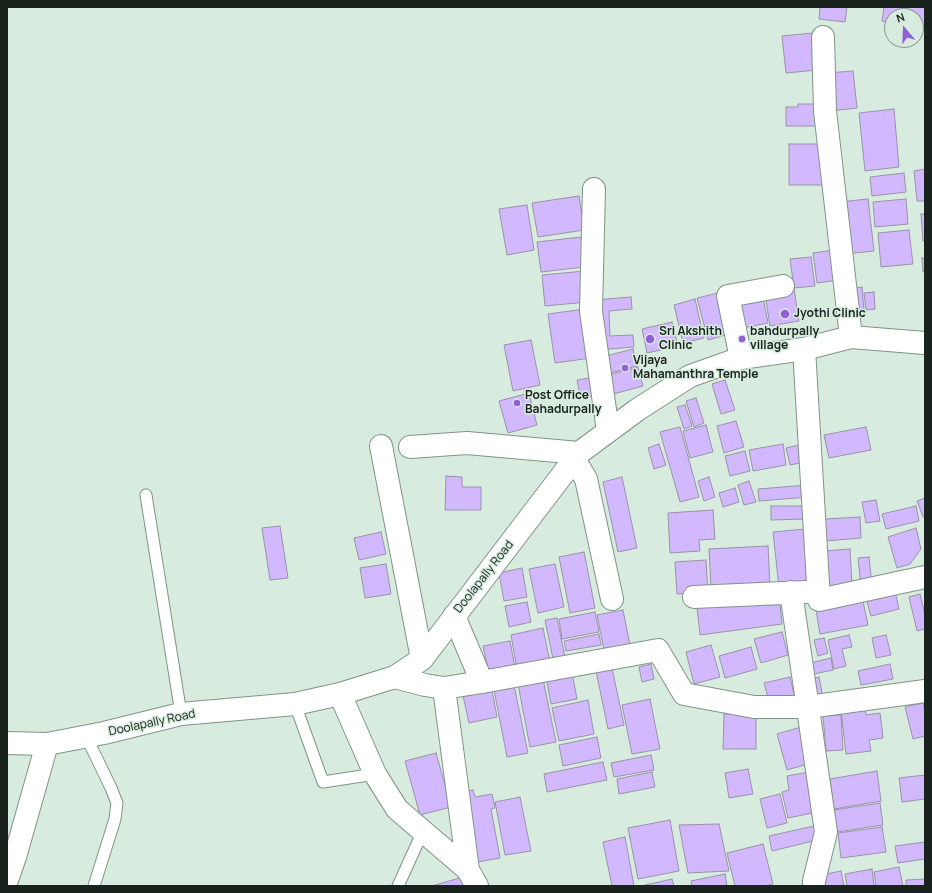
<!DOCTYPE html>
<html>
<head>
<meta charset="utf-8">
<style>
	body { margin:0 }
	#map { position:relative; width:932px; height:893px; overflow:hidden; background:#d7ecdf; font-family:Manrope,sans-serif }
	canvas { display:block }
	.frame { position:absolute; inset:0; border:8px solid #1a221d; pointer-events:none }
	.north { position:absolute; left:884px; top:8px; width:40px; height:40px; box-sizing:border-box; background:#d7ecdf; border:1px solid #8b9b91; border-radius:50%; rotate:341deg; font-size:11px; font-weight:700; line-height:16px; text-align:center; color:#1a221d }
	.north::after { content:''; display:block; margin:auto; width:14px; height:18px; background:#925fd8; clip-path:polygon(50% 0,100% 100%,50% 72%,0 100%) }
</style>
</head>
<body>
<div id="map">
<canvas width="932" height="893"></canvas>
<div class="frame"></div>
<div class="north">N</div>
</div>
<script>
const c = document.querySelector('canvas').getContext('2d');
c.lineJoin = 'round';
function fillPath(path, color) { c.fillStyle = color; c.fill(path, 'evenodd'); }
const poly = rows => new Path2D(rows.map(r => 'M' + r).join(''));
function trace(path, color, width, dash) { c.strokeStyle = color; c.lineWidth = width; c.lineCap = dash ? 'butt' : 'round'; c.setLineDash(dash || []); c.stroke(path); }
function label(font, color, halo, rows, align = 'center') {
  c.font = font + ' Manrope,sans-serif'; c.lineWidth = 3; c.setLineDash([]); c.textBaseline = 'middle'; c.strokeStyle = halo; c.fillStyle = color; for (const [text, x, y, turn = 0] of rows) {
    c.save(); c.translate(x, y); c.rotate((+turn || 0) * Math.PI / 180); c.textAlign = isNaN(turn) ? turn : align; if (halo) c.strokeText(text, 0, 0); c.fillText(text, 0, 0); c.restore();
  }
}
const building = poly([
	[820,7,847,7,845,22,819,19,820,7],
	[884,7,925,7,925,26,916,25,916,16,892,16,892,23,882,21,884,7],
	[813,33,817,70,786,73,782,36,813,33],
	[853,71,857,108,830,111,827,73,853,71],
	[798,104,816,104,816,126,786,126,786,107,798,107,798,104],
	[894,109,899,167,865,171,859,113,894,109],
	[789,144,823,144,823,185,789,185,789,144],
	[925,169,925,201,917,201,914,171,925,169],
	[904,173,906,192,872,196,870,177,904,173],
	[579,196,584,230,538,237,532,203,579,196],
	[868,199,874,251,845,254,839,202,868,199],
	[906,199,908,224,875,227,873,202,906,199],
	[527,205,534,250,507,255,499,209,527,205],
	[921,214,925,214,925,241,923,241,921,214],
	[909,230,913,264,881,267,878,233,909,230],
	[581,237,584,267,541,272,537,242,581,237],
	[834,250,838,280,817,283,813,253,834,250],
	[811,257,815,286,794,288,790,259,811,257],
	[922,258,925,258,925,271,923,272,922,258],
	[585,271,587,302,545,306,542,275,585,271],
	[862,287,864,311,851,313,849,289,862,287],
	[794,289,799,321,770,326,765,294,794,289],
	[874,292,875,309,866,310,864,293,874,292],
	[718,293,729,334,708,340,697,298,718,293],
	[762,293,768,323,738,329,732,299,762,293],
	[631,297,632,309,609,311,610,336,633,335,634,347,598,350,595,300,631,297],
	[695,299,704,338,683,343,674,305,695,299],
	[585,309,591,358,555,363,548,314,585,309],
	[672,322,678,346,647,353,642,329,672,322],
	[531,340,540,385,513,391,504,345,531,340],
	[633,349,637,366,602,375,598,358,633,349],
	[638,367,643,386,606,396,601,377,638,367],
	[589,378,593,396,581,399,577,380,589,378],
	[725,380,735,410,721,414,712,384,725,380],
	[529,393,537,425,508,433,499,401,529,393],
	[696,398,704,423,694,427,686,401,696,398],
	[685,405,692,426,684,429,677,407,685,405],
	[736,421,744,447,724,453,717,426,736,421],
	[706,425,713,452,690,458,683,431,706,425],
	[680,427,699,497,680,502,660,432,680,427],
	[866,427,871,450,829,458,824,435,866,427],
	[807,443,810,461,790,465,786,448,807,443],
	[659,444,666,465,654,469,648,448,659,444],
	[783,444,786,465,753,471,749,450,783,444],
	[745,451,750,471,730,476,725,456,745,451],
	[446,476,462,477,462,487,481,487,481,510,445,510,446,476],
	[622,477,637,548,618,552,603,482,622,477],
	[709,477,715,497,704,501,698,481,709,477],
	[749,481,756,502,744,505,738,485,749,481],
	[808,485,809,497,759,501,758,489,808,485],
	[735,488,739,502,723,507,719,493,735,488],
	[925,498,925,517,923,517,917,501,925,498],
	[876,500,880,521,866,523,862,502,876,500],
	[771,506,806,506,806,519,771,520,771,506],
	[916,506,919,521,886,529,882,514,916,506],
	[713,510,715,539,699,540,700,551,670,553,668,513,713,510],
	[860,517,861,538,826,541,825,519,860,517],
	[280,526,288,578,270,580,262,528,280,526],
	[916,528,921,549,910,564,897,568,888,537,916,528],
	[805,529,811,584,779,588,773,532,805,529],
	[381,532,386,554,359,560,354,538,381,532],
	[768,546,770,586,711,589,709,549,768,546],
	[850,549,852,586,825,589,823,551,850,549],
	[584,552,595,608,570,613,559,557,584,552],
	[869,557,872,585,861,587,858,558,869,557],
	[706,560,708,593,677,594,675,562,706,560],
	[386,564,391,594,365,598,360,568,386,564],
	[555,564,564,607,538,613,529,569,555,564],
	[522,568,527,597,504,601,499,573,522,568],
	[895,591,899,609,871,616,866,598,895,591],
	[920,594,925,615,925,629,917,631,909,597,920,594],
	[779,596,782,624,700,635,697,607,779,596],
	[863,601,868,625,820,634,816,610,863,601],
	[527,602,531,622,509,627,505,606,527,602],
	[623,610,630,645,604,650,597,615,623,610],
	[595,612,599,632,562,639,559,619,595,612],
	[557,618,565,657,553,659,545,620,557,618],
	[543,628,550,662,517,669,511,635,543,628],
	[782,632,788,655,761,663,754,639,782,632],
	[599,634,601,645,566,651,564,641,599,634],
	[849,635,852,647,842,649,846,666,834,669,828,640,849,635],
	[886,635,891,655,876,658,872,638,886,635],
	[824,638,828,653,818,656,814,640,824,638],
	[510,641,516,673,490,678,483,646,510,641],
	[711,645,720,677,694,684,686,652,711,645],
	[751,647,757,669,725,678,719,656,751,647],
	[831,658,833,670,809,675,806,664,831,658],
	[651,664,654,679,642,682,639,667,651,664],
	[890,664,893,679,861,685,858,671,890,664],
	[612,668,624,725,608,729,596,671,612,668],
	[572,672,577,699,551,704,546,677,572,672],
	[542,674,556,742,530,747,517,679,542,674],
	[790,677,795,698,770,705,764,683,790,677],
	[819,677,823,698,812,700,808,680,819,677],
	[491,685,497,717,469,723,462,691,491,685],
	[514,685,528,753,507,757,494,690,514,685],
	[650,699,660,749,632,754,622,705,650,699],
	[588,700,594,734,559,741,552,708,588,700],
	[923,703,925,712,925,736,913,739,905,707,923,703],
	[865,708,866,715,880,713,883,738,869,740,871,751,846,754,841,711,865,708],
	[724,714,756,714,756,749,723,749,724,714],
	[841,715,843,750,826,751,823,716,841,715],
	[801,727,811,763,787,770,777,734,801,727],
	[597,737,601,758,563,766,559,745,597,737],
	[436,753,451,807,420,815,405,761,436,753],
	[651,755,654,770,614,777,611,763,651,755],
	[603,762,607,780,547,792,544,774,603,762],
	[748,769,753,794,729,798,725,773,748,769],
	[877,771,881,801,834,809,830,779,877,771],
	[652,772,655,787,619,794,617,779,652,772],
	[809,772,817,812,788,818,782,792,789,790,787,776,809,772],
	[925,775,925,799,902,802,899,778,925,775],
	[473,790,475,797,492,794,495,808,491,809,500,858,472,863,460,793,473,790],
	[780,794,787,823,767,828,760,799,780,794],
	[520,797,531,851,505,855,495,802,520,797],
	[880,803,883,825,837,832,834,810,880,803],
	[670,820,679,871,638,879,628,828,670,820],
	[719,824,729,871,688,873,679,825,719,824],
	[814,826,817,840,772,851,769,836,814,826],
	[882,827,886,852,841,858,838,833,882,827],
	[625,837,634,886,612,886,603,842,625,837],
	[925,842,925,859,898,863,895,846,925,842],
	[763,844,773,884,765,886,735,886,727,853,763,844],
	[899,867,903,886,876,886,874,872,899,867],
	[872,869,874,886,847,886,845,874,872,869],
	[841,871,844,886,823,886,821,875,841,871],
	[725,874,727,886,692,886,691,881,725,874],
	[470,875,473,886,435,886,435,885,470,875],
	[672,879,674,886,641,886,672,879],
	[925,879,925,886,906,886,906,880,925,879]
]);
fillPath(building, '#d2b9ff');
trace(building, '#9992a5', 1);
const service = poly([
	[146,495,181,714],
	[295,704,323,782,375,774],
	[86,736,111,788,117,803,115,819,94,886],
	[398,886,423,831]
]);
const minor = poly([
	[823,37,825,111,851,337],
	[594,189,591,311,608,431],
	[804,349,819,600,925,577],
	[741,358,728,296,783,286],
	[381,446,422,659],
	[410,447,467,443,579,453],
	[574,459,586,479,612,599],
	[791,592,826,832,814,881,814,886],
	[694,597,805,592],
	[454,616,482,682],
	[395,677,425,685,444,688,482,682,658,650,684,694,754,707,808,707,925,691],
	[444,688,468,870],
	[340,694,375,774,397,809,468,870,477,886],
	[7,880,15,857,47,744]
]);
const secondary = poly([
	[7,743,47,744,104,733,181,714,295,704,340,694,395,677,422,659,579,453,637,410,690,376,741,358,804,349,851,337,925,343]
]);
trace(service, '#809387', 13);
trace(minor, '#809387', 24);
trace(secondary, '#809387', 24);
trace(service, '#fff', 11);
trace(minor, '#fff', 22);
trace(secondary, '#fff', 22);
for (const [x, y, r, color] of [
	[785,314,5,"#925fd8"],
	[650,339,5,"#925fd8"],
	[742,339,4,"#925fd8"],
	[625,368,4,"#925fd8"],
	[517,403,4,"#925fd8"]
]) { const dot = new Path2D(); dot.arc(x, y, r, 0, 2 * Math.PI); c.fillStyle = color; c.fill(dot); trace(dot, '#d7ecdf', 1.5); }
label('bold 12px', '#1a221d', '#d7ecdf', [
	["Jyothi Clinic",794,314],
	["Sri Akshith",659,332],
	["Clinic",659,346],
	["bahdurpally",750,332],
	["village",750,346],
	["Vijaya",633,361],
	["Mahamanthra Temple",633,375],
	["Post Office",525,396],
	["Bahadurpally",525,410]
], 'left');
label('12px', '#1a221d', '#d7ecdf', [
	["Doolapally Road",484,577,-52],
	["Doolapally Road",152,723,-12]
]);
</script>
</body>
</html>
